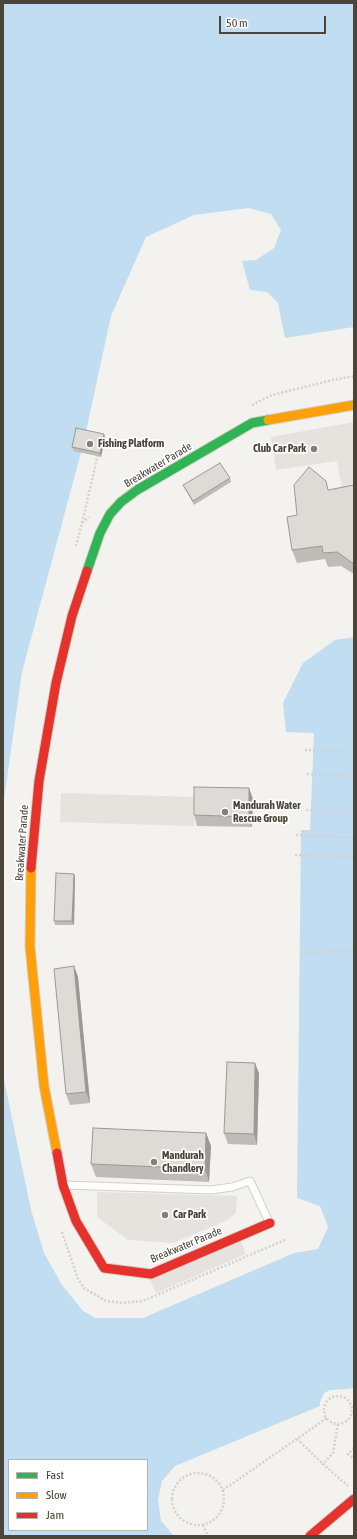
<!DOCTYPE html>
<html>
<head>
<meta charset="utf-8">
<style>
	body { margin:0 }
	#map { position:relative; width:357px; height:1539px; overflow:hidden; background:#f4f2ee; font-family:"Asap Condensed",sans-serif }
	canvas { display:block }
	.frame { position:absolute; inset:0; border:4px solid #4b4439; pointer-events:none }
	.legend { position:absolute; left:8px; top:1459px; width:140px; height:72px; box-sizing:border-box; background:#fff; border:1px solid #b7b4b0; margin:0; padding:5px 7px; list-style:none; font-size:12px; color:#4b4439 }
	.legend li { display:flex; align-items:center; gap:8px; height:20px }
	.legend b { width:20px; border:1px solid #b7b4b0 }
	.scale { position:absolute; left:219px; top:16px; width:107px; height:18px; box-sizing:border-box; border:2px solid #4b4439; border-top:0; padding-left:5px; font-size:12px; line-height:14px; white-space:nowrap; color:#4b4439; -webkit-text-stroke:3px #fff; paint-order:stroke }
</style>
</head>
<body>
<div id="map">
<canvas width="357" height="1539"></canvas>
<div class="frame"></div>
<ul class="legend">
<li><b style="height:5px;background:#30b455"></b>Fast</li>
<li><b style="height:5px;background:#ff9f0a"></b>Slow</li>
<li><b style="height:5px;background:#e5322d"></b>Jam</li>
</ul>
<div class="scale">50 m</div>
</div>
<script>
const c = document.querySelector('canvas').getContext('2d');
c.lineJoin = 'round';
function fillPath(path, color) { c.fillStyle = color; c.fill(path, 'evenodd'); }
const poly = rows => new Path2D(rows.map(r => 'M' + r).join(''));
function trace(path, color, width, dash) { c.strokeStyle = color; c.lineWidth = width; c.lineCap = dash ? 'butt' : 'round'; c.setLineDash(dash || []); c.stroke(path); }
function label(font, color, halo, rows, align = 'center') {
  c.font = font + ' "Asap Condensed",sans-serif'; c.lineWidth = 3.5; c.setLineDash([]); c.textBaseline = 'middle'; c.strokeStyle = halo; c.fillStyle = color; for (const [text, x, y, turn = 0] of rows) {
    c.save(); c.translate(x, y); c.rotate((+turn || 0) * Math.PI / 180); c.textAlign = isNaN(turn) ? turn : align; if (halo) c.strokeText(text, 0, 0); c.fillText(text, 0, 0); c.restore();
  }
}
fillPath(poly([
	[354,422,354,493,343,495,337,461,276,470,271,437],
	[61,793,194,797,194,826,60,822],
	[97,1192,237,1196,236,1213,226,1221,173,1243,128,1240,97,1217],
	[240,1238,246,1254,156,1293,149,1277]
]), '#e6e3df');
fillPath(poly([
	[3,3,354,3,354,327,285,338,278,303,267,292,250,290,242,261,256,260,274,248,281,230,271,214,249,208,194,215,146,237,111,316,83,445,22,672,3,807],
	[354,637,354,1388,348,1389,330,1390,324,1393,320,1402,320,1406,175,1466,162,1481,158,1500,161,1521,174,1536,3,1536,3,1075,31,1210,44,1253,62,1285,83,1311,95,1318,143,1318,294,1253,318,1249,328,1227,320,1206,297,1198,301,830,310,830,314,733,286,732,283,703,303,663,335,640],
	[9,1460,147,1460,147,1530,9,1530]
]), '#c0ddf1');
const lane = poly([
	[65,1185,211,1190,232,1187,250,1181,269,1222]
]);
const fast = poly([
	[87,571,100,533,110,514,121,502,137,490,252,423,268,420]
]);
const slow = poly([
	[268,420,354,405],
	[31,868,30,947,44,1086,57,1153]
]);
const jam = poly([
	[31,868,39,781,56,683,72,616,87,571],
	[57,1153,63,1185,76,1221,104,1268,151,1274,270,1223],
	[310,1536,354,1499]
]);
trace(lane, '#d2d0cb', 9);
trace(fast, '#d3cfc5', 11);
trace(slow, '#d3cfc5', 11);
trace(jam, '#d3cfc5', 11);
trace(poly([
	[252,405,272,395,333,380,354,376],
	[82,523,98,454],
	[76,546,82,523,89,517],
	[305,750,354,752],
	[307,774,354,776],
	[306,810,354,811],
	[296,835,354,838],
	[295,855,354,857],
	[300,955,354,949],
	[62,1232,78,1279,84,1288,106,1301,121,1303,143,1301,287,1239],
	'324 1410a14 14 0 1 1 28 0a14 14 0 1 1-28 0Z',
	[338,1424,333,1453,323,1464,348,1486],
	[297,1439,323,1464],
	[354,1448,348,1454,354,1459],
	'172 1499a26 26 0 1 1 52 0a26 26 0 1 1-52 0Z',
	[223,1490,327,1418],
	[203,1525,208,1536]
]), '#d3d2cc', 2.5, [2, 2]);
trace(lane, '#fdfdfc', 7);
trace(fast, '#30b455', 9);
trace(slow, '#ff9f0a', 9);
trace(jam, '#e5322d', 9);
fillPath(poly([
	[104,434,105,438,101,457,74,451,72,447],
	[230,478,231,482,194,505,185,489,183,485],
	[354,485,354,574,341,566,328,567,325,559,297,563,292,550,297,515],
	[253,799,252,827,197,826,194,815],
	[75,877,74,925,55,925,54,921],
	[74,966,78,977,90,1103,70,1105,66,1094],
	[259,1073,257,1145,228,1144,224,1133],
	[206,1133,211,1146,209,1182,96,1177,91,1164]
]), '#bfbcb8');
fillPath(poly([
	[104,434,105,438,101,457,100,453],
	[249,788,253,799,252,827,249,817],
	[74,874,75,877,74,925,72,921],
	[74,966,78,977,90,1103,86,1092],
	[255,1063,259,1073,257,1145,254,1134],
	[206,1133,211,1146,209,1182,205,1169]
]), '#9b9996');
const building = poly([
	[76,428,104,434,100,453,72,447,76,428],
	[220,463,230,478,193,501,183,485,220,463],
	[309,467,326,481,328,490,354,485,354,564,337,552,323,553,322,546,292,550,287,517,297,515,294,485,309,467],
	[194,787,249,788,249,817,194,815,194,787],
	[56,873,74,874,72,921,54,921,56,873],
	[74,966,86,1092,66,1094,54,969,74,966],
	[227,1062,255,1063,254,1134,224,1133,227,1062],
	[93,1128,206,1133,205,1169,91,1164,93,1128]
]);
fillPath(building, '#dedbd6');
trace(building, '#9b9996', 1);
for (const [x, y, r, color] of [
	[90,444,4,"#868178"],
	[314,449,4,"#868178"],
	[225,812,4,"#868178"],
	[154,1162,4,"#868178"],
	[165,1215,4,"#868178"]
]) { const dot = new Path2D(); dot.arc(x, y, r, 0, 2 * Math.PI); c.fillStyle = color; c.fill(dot); trace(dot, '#fff', 1.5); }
label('bold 11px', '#4b4439', '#fff', [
	["Fishing Platform",98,444],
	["Club Car Park",306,449,"right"],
	["Mandurah Water",233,806],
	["Rescue Group",233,819],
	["Mandurah",162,1156],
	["Chandlery",162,1169],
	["Car Park",173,1215]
], 'left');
label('11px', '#4b4439', '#fff', [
	["Breakwater Parade",158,465,-31],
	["Breakwater Parade",22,843,-86],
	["Breakwater Parade",186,1245,-23]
]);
</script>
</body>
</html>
